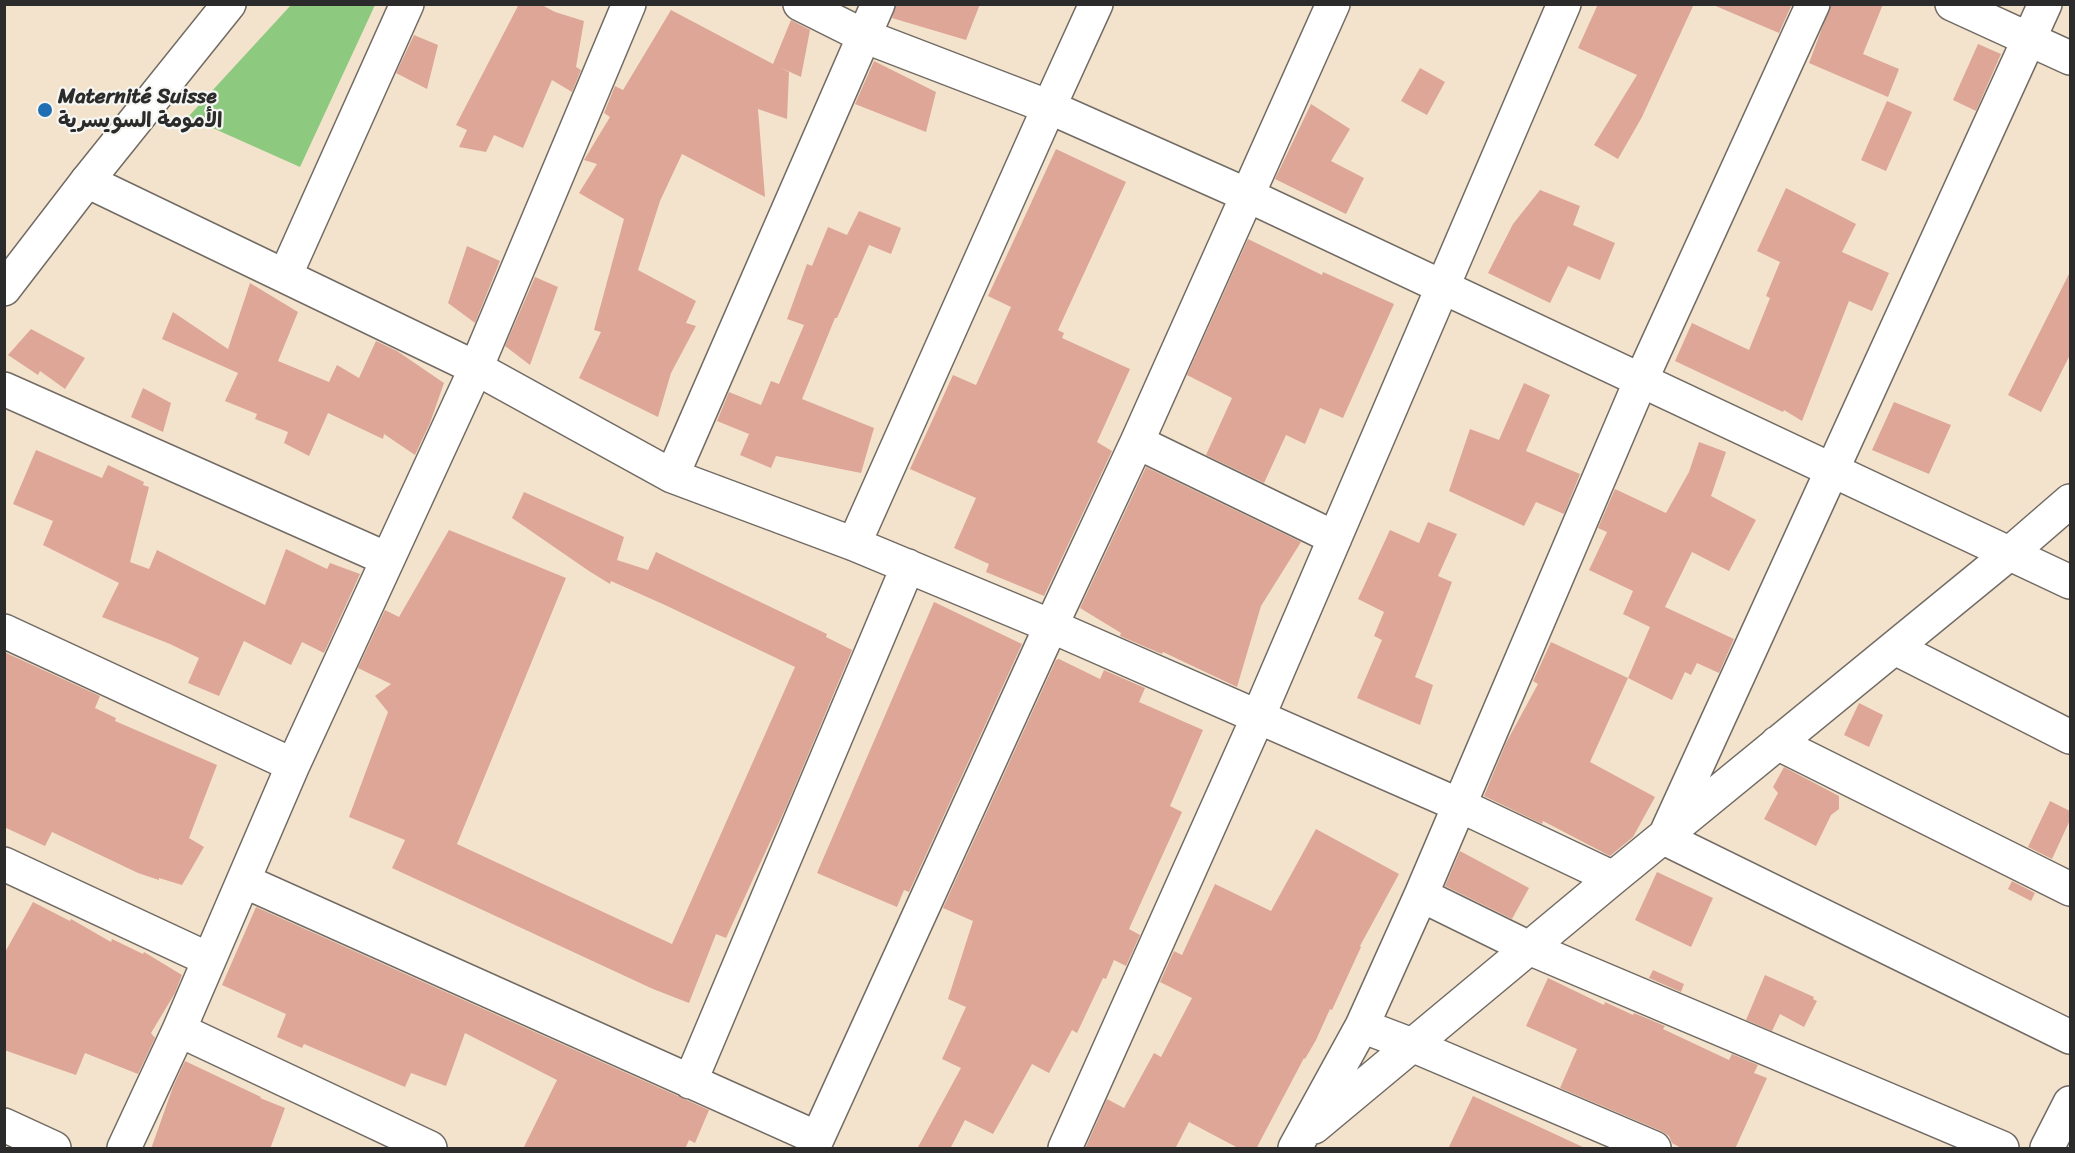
<!DOCTYPE html>
<html>
<head>
<meta charset="utf-8">
<style>
	body { margin:0 }
	#map { position:relative; width:2075px; height:1153px; overflow:hidden; background:#f3e3cd; font-family:Sriracha,sans-serif }
	canvas { display:block }
	.frame { position:absolute; inset:0; border:6px solid #2b2b2b; pointer-events:none }
</style>
</head>
<body>
<div id="map">
<canvas width="2075" height="1153"></canvas>
<div class="frame"></div>
</div>
<script>
const c = document.querySelector('canvas').getContext('2d');
c.lineJoin = 'round';
function fillPath(path, color) { c.fillStyle = color; c.fill(path, 'evenodd'); }
const poly = rows => new Path2D(rows.map(r => 'M' + r).join(''));
function trace(path, color, width, dash) { c.strokeStyle = color; c.lineWidth = width; c.lineCap = dash ? 'butt' : 'round'; c.setLineDash(dash || []); c.stroke(path); }
function label(font, color, halo, rows, align = 'center') {
  c.font = font + ' Sriracha,"Playpen Sans Arabic",sans-serif'; c.lineWidth = 4.5; c.setLineDash([]); c.textBaseline = 'middle'; c.strokeStyle = halo; c.fillStyle = color; for (const [text, x, y, turn = 0] of rows) {
    c.save(); c.translate(x, y); c.rotate((+turn || 0) * Math.PI / 180); c.textAlign = isNaN(turn) ? turn : align; if (halo) c.strokeText(text, 0, 0); c.fillText(text, 0, 0); c.restore();
  }
}
fillPath(poly([
	[291,5,375,5,300,167,188,117]
]), '#8dc97f');
fillPath(poly([
	[519,4,540,4,555,12,584,21,576,67,581,70,572,92,552,80,523,148,494,135,486,152,459,147,467,130,456,125],
	[896,4,980,4,966,40,892,18],
	[1598,4,1694,4,1642,117,1618,159,1594,145,1637,75,1578,48],
	[1711,4,1792,4,1779,33],
	[1831,4,1883,4,1863,54,1899,69,1888,97,1809,63],
	[671,10,773,64,791,20,810,30,801,77,779,67,789,72,787,119,758,109,765,197,682,154,660,201,638,270,696,301,686,323,696,326,671,373,658,417,579,378,601,332,594,330,624,219,579,193,597,164,584,160,610,117,604,113,615,86,623,90],
	[414,35,438,45,427,89,396,73],
	[1978,44,2001,54,1976,111,1953,100],
	[874,61,936,92,926,132,855,104],
	[1420,68,1445,82,1427,115,1401,101],
	[1887,101,1912,112,1886,171,1861,160],
	[1311,104,1350,129,1331,161,1364,178,1346,214,1275,179],
	[1056,149,1126,182,1058,330,1064,333,1062,338,1130,369,1097,442,1112,451,1044,596,986,572,989,564,954,548,976,498,910,469,953,375,976,385,1011,307,988,296],
	[1786,188,1856,224,1842,252,1889,273,1872,311,1849,301,1802,421,1784,410,1783,412,1675,361,1692,323,1749,350,1770,298,1766,296,1780,262,1757,251],
	[1540,190,1580,206,1573,225,1615,243,1600,280,1568,266,1550,303,1488,273,1513,224],
	[859,211,901,228,891,254,862,242,869,245,837,318,835,318,802,399,874,428,861,473,776,456,771,468,740,455,749,434,717,421,729,392,761,405,771,381,779,384,804,325,787,319,807,264,812,266,828,227,847,235],
	[1248,239,1322,275,1323,272,1394,304,1343,418,1320,408,1305,444,1286,435,1264,483,1206,455,1232,398,1187,375],
	[467,246,500,261,475,323,448,303],
	[2070,272,2070,355,2041,412,2008,395],
	[535,277,558,287,530,365,505,346],
	[250,283,298,312,278,361,329,382,337,365,359,378,376,341,397,351,444,383,430,423,415,455,384,434,383,439,328,413,309,456,284,443,288,432,255,419,257,414,225,401,238,373,162,339,173,312,228,349],
	[31,329,85,358,65,389,40,371,38,375,8,355],
	[1524,383,1550,395,1526,451,1580,474,1564,514,1536,502,1524,526,1449,491,1470,429,1499,440],
	[143,388,171,403,163,432,131,417],
	[1894,402,1951,425,1929,474,1872,450],
	[1699,442,1726,452,1711,496,1756,520,1729,571,1692,552,1665,607,1734,639,1719,673,1697,663,1691,675,1685,672,1672,700,1628,678,1590,762,1655,797,1633,837,1610,856,1543,821,1542,824,1484,796,1506,743,1538,684,1533,681,1551,642,1628,678,1650,627,1623,614,1633,591,1589,570,1607,532,1598,528,1615,489,1666,513,1689,472],
	[36,450,102,478,108,465,144,482,143,485,149,487,130,562,149,569,157,550,265,605,286,549,327,569,330,563,360,574,324,653,302,642,291,665,244,641,219,696,188,683,199,658,170,644,102,617,119,583,43,545,53,521,13,504],
	[1146,467,1301,542,1261,606,1237,687,1163,652,1162,654,1120,636,1121,633,1080,608],
	[524,492,624,537,617,560,648,570,656,552,827,634,826,637,852,650,787,805,726,938,716,934,689,1003,653,989,392,868,405,840,349,817,388,712,375,696,391,684,358,668,385,610,399,617,449,530,566,578,457,844,672,944,795,667,665,605,611,581,610,584,589,571,512,518],
	[1428,522,1457,534,1438,576,1452,582,1415,677,1433,685,1420,725,1357,698,1382,640,1374,636,1384,612,1358,599,1390,530,1419,543],
	[934,602,1022,644,909,892,904,890,897,907,817,873],
	[4,652,100,696,95,708,116,718,115,721,217,765,189,838,204,847,182,885,159,878,159,880,138,873,52,832,45,846,4,827],
	[1059,659,1100,679,1104,670,1145,688,1139,702,1203,730,1170,806,1182,812,1129,929,1140,935,1126,966,1114,960,1106,979,1103,978,1077,1033,1072,1030,1049,1073,1032,1064,993,1134,965,1120,950,1149,917,1149,961,1068,942,1059,966,1007,948,999,973,921,943,908,1056,660],
	[1859,703,1883,715,1869,747,1844,735],
	[1784,767,1839,796,1839,809,1831,815,1816,846,1764,819,1778,793,1773,787],
	[2050,801,2070,811,2070,820,2052,859,2028,847],
	[1316,829,1399,874,1360,946,1361,947,1332,1010,1330,1009,1316,1040,1305,1059,1304,1058,1256,1149,1240,1149,1189,1122,1175,1149,1085,1149,1107,1099,1124,1108,1154,1053,1161,1057,1192,998,1160,982,1174,951,1182,955,1215,884,1271,911],
	[1460,851,1529,888,1512,919,1445,886],
	[1657,872,1713,898,1691,947,1635,920],
	[2012,881,2035,893,2031,901,2008,889],
	[33,902,70,921,71,919,111,942,112,939,143,954,144,952,182,975,175,993,151,1033,155,1038,138,1074,85,1053,76,1075,4,1050,4,954],
	[256,907,709,1110,695,1143,689,1140,685,1149,523,1149,557,1080,465,1033,446,1086,411,1073,405,1087,304,1044,302,1048,277,1037,286,1014,222,985],
	[1653,970,1684,984,1681,992,1649,978],
	[1765,975,1814,997,1813,999,1817,1001,1804,1027,1780,1014,1772,1031,1746,1020],
	[1548,978,1604,1005,1605,1002,1633,1015,1634,1013,1665,1026,1663,1029,1729,1060,1732,1054,1758,1065,1754,1073,1767,1078,1735,1149,1683,1149,1672,1143,1669,1136,1661,1131,1560,1088,1577,1049,1526,1026],
	[185,1061,261,1097,260,1098,285,1108,270,1149,151,1149,173,1087],
	[1473,1096,1587,1149,1448,1149]
]), '#dda697');
const minor = poly([
	[800,4,864,36,1049,107,1247,195,2070,582],
	[1952,4,2070,58],
	[2045,4,1664,838,2070,1037],
	[87,181,476,368,672,476,854,544,1051,626,1459,805,1613,878],
	[285,276,407,4],
	[4,389,387,559],
	[1137,442,1335,538],
	[672,476,878,4],
	[854,544,1049,107,1096,4],
	[4,631,293,765],
	[1895,648,2070,737],
	[1777,743,2070,889],
	[4,864,208,959],
	[244,881,817,1138],
	[1421,895,1529,948,2002,1148],
	[1362,1026,1412,1045,1654,1148],
	[179,1030,430,1148],
	[690,1082,908,566],
	[1314,1127,1613,878,2010,553,2070,501],
	[124,1148,179,1030,293,765,476,368,629,4],
	[813,1148,1051,626,1137,442,1333,4],
	[1065,1148,1258,717,1564,4],
	[1295,1148,1362,1026,1421,895,1641,380,1813,4],
	[2047,1148,2070,1103]
]);
const tertiary = poly([
	[4,289,87,181,229,4],
	[4,1125,54,1148]
]);
trace(minor, '#716b64', 36);
trace(tertiary, '#716b64', 36);
trace(minor, '#fff', 33);
trace(tertiary, '#fff', 33);
for (const [x, y, r, color] of [
	[45,110,8,"#1f6fb2"]
]) { const dot = new Path2D(); dot.arc(x, y, r, 0, 2 * Math.PI); c.fillStyle = color; c.fill(dot); trace(dot, '#f6f6f2', 2); }
label('bold 21px', '#2b2b2b', '#f6f6f2', [
	["Maternité Suisse",58,98],
	["الأمومة السويسرية",58,122]
], 'left');
</script>
</body>
</html>
